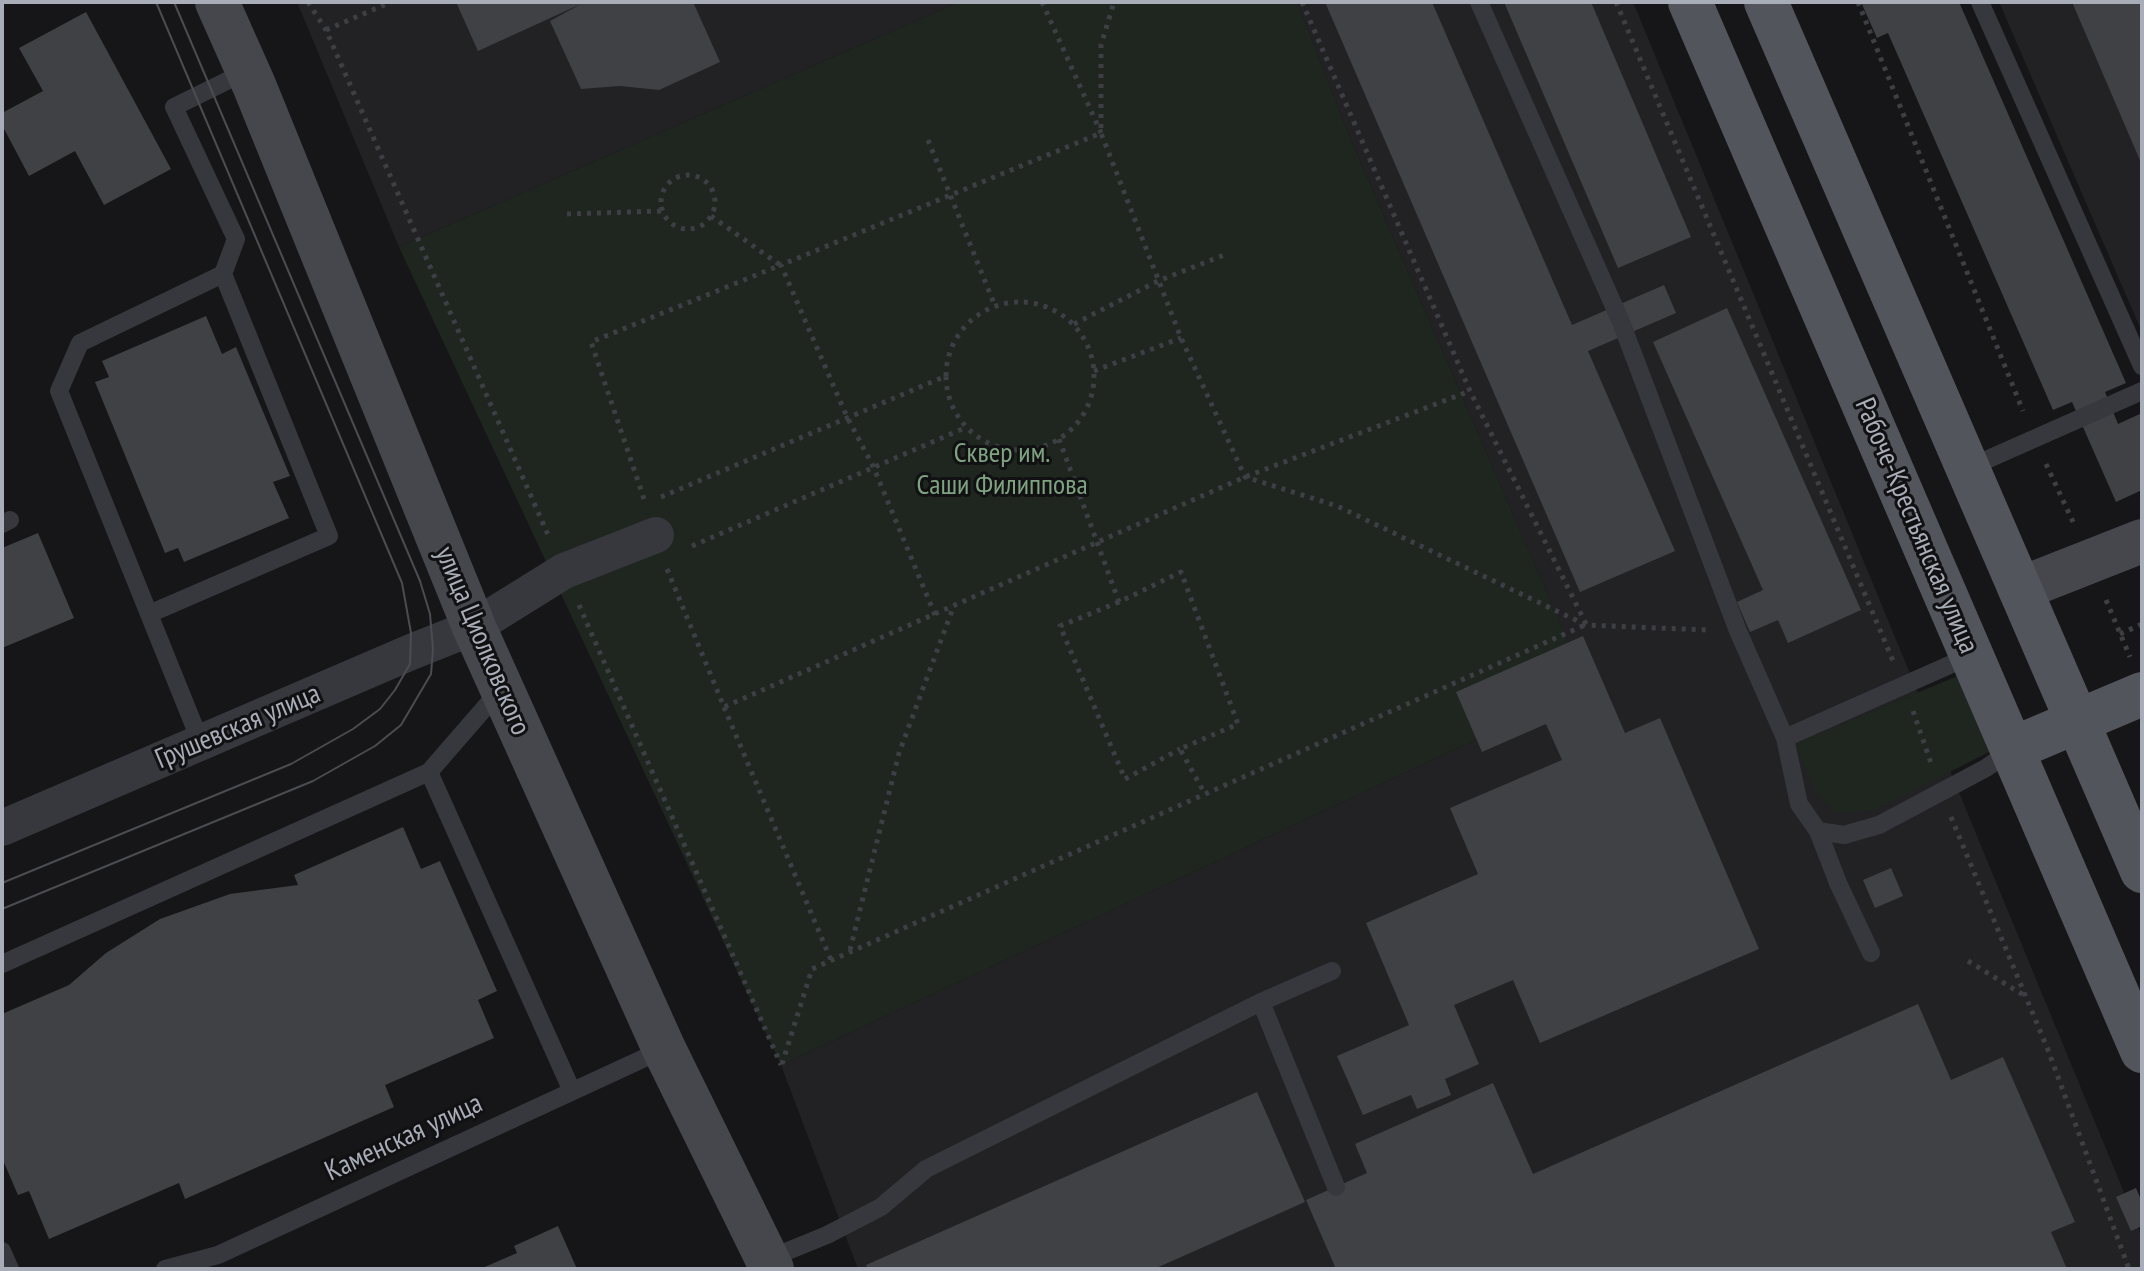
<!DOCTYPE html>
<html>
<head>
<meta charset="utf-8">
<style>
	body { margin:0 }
	#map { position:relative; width:2144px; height:1271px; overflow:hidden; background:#161618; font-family:"PT Sans Narrow",sans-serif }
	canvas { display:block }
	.frame { position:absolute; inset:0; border:4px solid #a8adb8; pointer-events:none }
</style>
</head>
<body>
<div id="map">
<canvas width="2144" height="1271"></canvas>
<div class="frame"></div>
</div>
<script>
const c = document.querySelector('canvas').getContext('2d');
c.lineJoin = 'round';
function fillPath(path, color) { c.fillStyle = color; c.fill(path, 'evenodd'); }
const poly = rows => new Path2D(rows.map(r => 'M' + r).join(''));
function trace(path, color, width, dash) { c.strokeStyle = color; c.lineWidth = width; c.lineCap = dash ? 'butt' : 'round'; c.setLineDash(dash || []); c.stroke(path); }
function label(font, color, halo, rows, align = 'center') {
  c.font = font + ' "PT Sans Narrow",sans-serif'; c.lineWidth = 6; c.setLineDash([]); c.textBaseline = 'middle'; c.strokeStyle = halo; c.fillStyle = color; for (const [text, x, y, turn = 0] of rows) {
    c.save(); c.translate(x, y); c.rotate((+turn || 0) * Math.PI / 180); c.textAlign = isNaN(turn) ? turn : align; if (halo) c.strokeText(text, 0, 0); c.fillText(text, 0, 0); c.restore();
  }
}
fillPath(poly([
	[297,2,959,2,399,247],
	[1297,2,1633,2,2142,1236,2142,1269,858,1269,781,1065,1588,687,1350,138],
	[1999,2,2142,2,2142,332]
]), '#222225');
fillPath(poly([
	[959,2,1297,2,1350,138,1588,687,781,1065,399,247],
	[1960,675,1991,751,1875,810,1836,813,1815,791,1795,744]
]), '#1e261f');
fillPath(poly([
	[456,2,693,2,720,62,659,90,620,86,581,89,550,21,581,4,478,51],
	[1325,2,1432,2,1572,325,1664,285,1676,313,1588,351,1675,551,1580,592],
	[1504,2,1591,2,1691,237,1618,268],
	[1861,2,1959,2,2126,383,2105,392,2118,424,2142,413,2142,490,2116,502,2072,402,2053,410,1888,33,1877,38],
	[2072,2,2142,2,2142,165],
	[86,12,171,169,104,205,75,151,29,176,2,125,2,113,43,91,19,48],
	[1727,308,1861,610,1788,643,1778,620,1750,632,1737,602,1763,590,1653,342],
	[206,316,222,354,236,347,290,476,273,482,289,518,184,562,178,548,165,553,95,382,109,377,102,361],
	[38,533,74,618,2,648,2,548],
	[1583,636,1625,733,1660,718,1759,949,1540,1043,1513,980,1454,1005,1479,1064,1445,1079,1451,1095,1417,1109,1411,1095,1363,1115,1337,1056,1409,1025,1366,923,1478,874,1450,808,1562,760,1546,724,1482,752,1456,692],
	[403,827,421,869,440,861,497,991,478,1000,494,1038,385,1085,394,1107,185,1199,179,1183,49,1239,29,1191,18,1195,2,1158,2,1014,69,985,106,953,160,919,230,894,298,885,294,875],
	[1891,868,1903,896,1875,908,1863,880],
	[1918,1004,1951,1080,2003,1057,2075,1222,2051,1232,2067,1269,1336,1269,1306,1200,1367,1173,1355,1144,1493,1083,1533,1174],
	[1257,1092,1305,1202,1154,1269,868,1269,866,1265],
	[2136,1188,2142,1202,2142,1226,2131,1231,2116,1197],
	[558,1226,577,1269,480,1269,517,1253,514,1246]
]), '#404145');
trace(poly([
	[308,2,326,30,549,537],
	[1042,2,1101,133],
	[1302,2,1470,391,1586,624],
	[1616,2,1893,661],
	[1858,2,2023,411],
	[326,30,391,2],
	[1101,128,1101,45,1114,2],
	[928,140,995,306],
	'661 202a27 27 0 1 1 54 0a27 27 0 1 1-54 0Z',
	[567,214,662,211],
	[711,216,780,265],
	'946 376a74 74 0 1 1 148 0a74 74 0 1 1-148 0Z',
	[1074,324,1158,281,1224,255],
	[1094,371,1181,338],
	[1059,439,1119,602,1181,572,1238,724,1180,749,1205,794],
	[2046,464,2074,524],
	[661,497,946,376],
	[644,499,591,342,781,265],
	[692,546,967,427],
	[667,569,724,707,1245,477,1470,391],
	[2106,600,2130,657],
	[1119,602,1060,626,1125,779,1180,749],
	[579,605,781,1065],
	[935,615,873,466,847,417,781,265,1101,133,1181,338,1245,477,1337,506,1586,625,1707,630],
	[2120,634,2142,624],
	[724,707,831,960],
	[1913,711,1932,766],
	[1951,817,2048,1050,2129,1269],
	[850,950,899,753,953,608],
	[1968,961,2025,996],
	[782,1064,812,969,1585,625]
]), '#3d3f44', 5, [4, 6]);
trace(poly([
	[1479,2,1621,322,1738,631,1785,738,1799,804,1818,831,1844,835,1879,825,1986,768,2012,750],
	[1980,2,2142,366],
	[1968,468,2142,391],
	[2,524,10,520],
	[149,614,329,536,223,274],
	[502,688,429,772,572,1091],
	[1785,738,1972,655],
	[201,743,59,391,80,343,223,274,236,239,174,107,247,71],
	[1818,831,1838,883,1871,953],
	[2,964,429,772],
	[1261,1002,1336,1187],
	[2,1251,10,1269],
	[768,1259,827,1235,881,1207,926,1169,1261,1002,1332,971],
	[165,1269,218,1255,664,1049]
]), '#37383d', 18);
trace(poly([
	[2,828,411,652,474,627,564,571,656,535]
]), '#37383d', 36);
trace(poly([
	[217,2,254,85,474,627,664,1049,772,1269],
	[2020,589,2142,541]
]), '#45474d', 44);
trace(poly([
	[1690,2,2142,1051],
	[1766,2,2142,871],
	[2012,749,2142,694]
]), '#53555c', 44);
trace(poly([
	[2,883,291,764,353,729,380,709,395,690,410,664,411,633,402,583,156,2],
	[2,909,313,781,375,746,401,725,431,674,433,649,430,614,420,581,174,2]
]), '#4a4c52', 2);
label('28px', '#7fa381', '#111113', [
	["Сквер им.",1002,454],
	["Саши Филиппова",1002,486]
]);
label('28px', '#a8adb8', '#111113', [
	["Рабоче-Крестьянская улица",1916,526,67],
	["улица Циолковского",482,641,67],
	["Грушевская улица",238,727,-23],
	["Каменская улица",404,1138,-25]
]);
</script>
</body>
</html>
